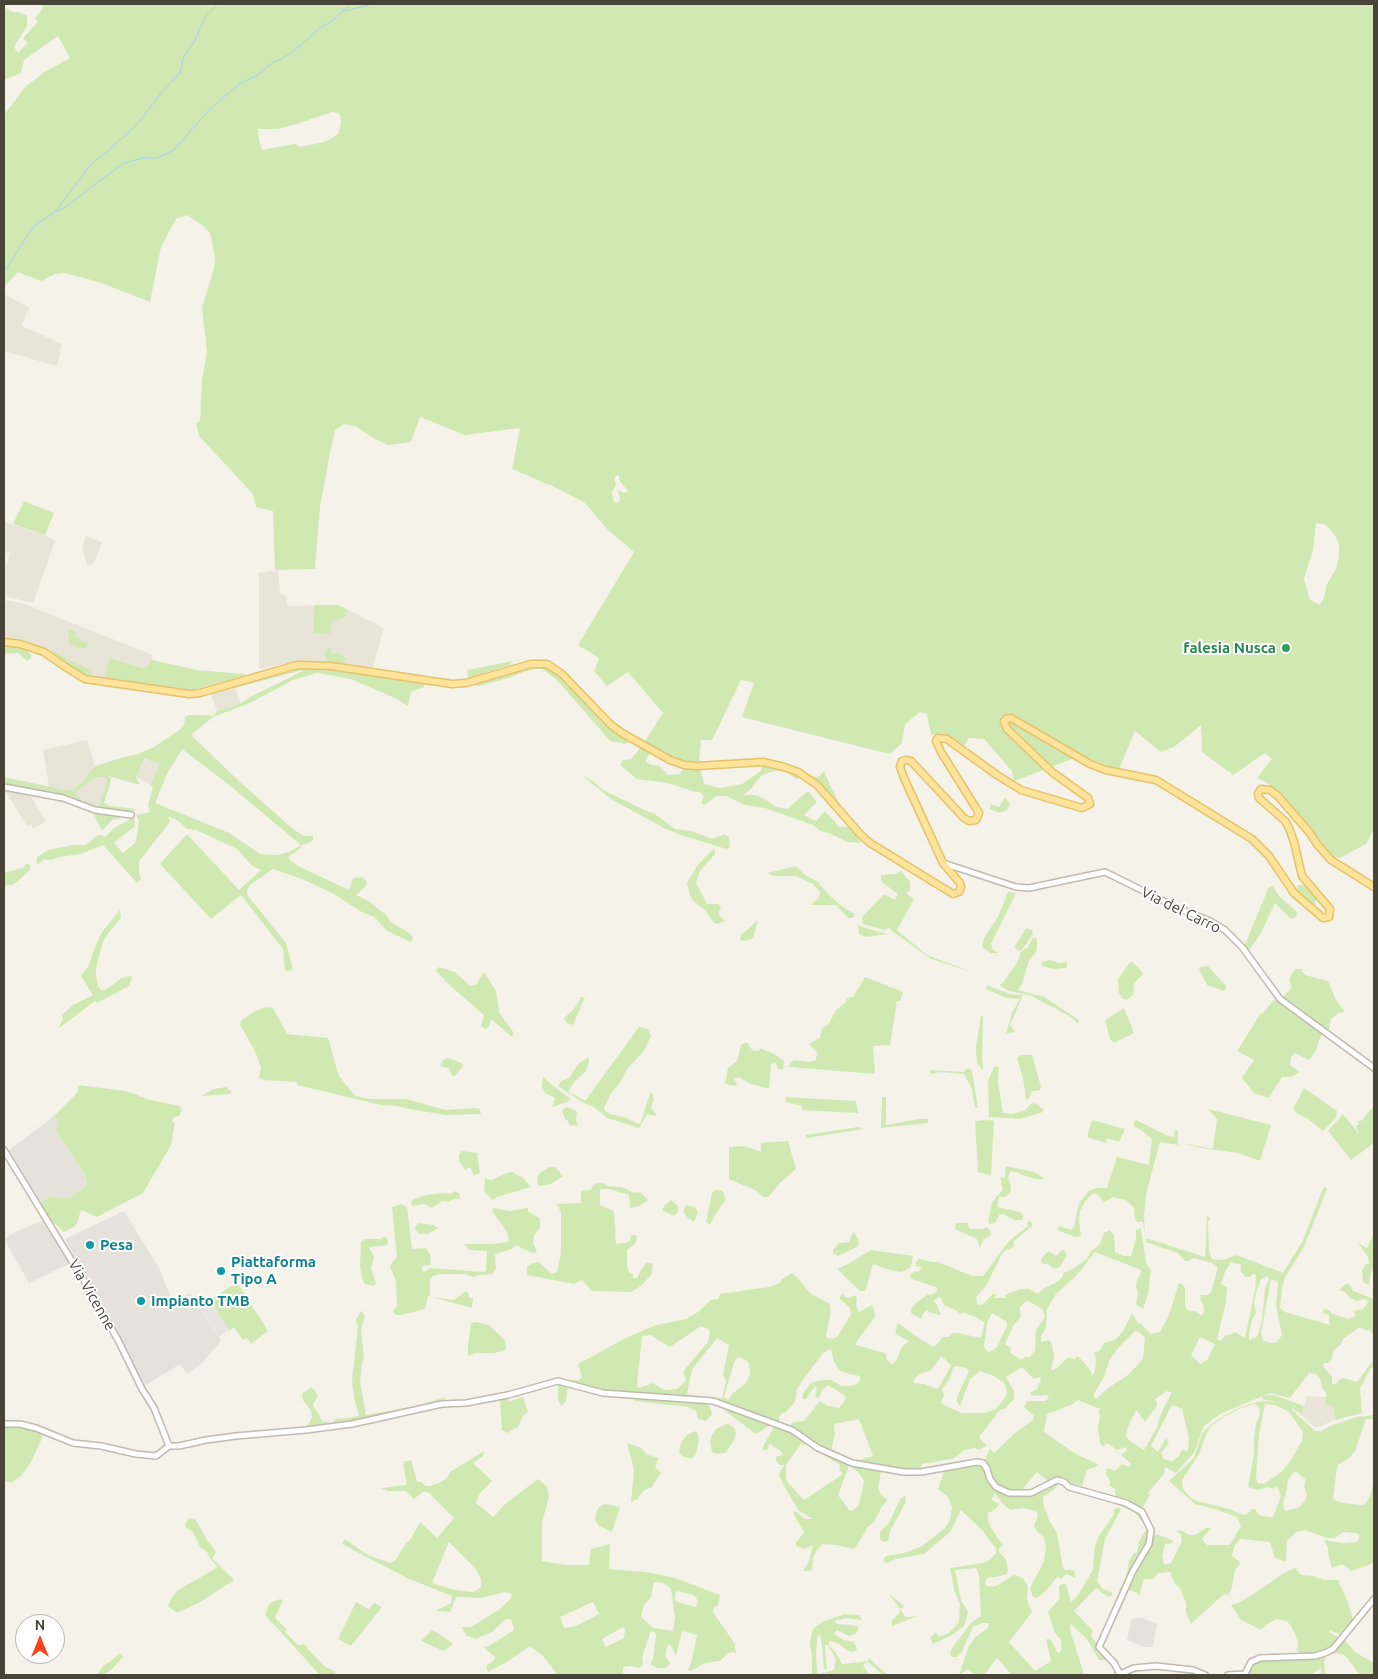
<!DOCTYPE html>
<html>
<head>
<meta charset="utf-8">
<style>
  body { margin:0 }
  #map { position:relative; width:1378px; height:1679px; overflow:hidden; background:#f5f2ea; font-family:Ubuntu,sans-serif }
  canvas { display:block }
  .frame { position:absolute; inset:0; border:5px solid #494338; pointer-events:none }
  .north { position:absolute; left:15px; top:1614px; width:50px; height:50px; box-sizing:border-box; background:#fff; border:1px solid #b6b4af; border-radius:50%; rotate:0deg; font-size:14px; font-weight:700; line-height:20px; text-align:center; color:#494338 }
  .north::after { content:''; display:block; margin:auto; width:18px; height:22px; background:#f9431d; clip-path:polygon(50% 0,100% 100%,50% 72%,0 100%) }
</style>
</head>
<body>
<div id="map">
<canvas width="1378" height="1679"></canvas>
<div class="frame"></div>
<div class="north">N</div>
</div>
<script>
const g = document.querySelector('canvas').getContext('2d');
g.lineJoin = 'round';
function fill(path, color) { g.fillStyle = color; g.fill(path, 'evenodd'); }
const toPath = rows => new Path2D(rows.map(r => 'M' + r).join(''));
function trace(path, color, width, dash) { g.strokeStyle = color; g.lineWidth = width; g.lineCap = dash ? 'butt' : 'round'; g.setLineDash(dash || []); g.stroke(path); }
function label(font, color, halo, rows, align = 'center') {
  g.font = font + ' Ubuntu,sans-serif'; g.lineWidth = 4; g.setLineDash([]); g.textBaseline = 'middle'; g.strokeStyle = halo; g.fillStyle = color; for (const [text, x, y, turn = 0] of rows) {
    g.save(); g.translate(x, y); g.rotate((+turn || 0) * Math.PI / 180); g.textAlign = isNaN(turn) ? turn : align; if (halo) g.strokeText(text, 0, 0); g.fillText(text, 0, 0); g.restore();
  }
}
fill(toPath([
  [4,294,30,308,26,314,22,326,62,344,57,366,4,351],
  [4,522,45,535,55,541,33,603,4,596,4,571,11,552,7,553,4,552],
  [86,536,102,542,94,563,88,566,82,549],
  [278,570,280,593,286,596,287,606,338,605,384,628,372,669,311,661,293,662,259,669,259,573],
  [4,600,22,603,153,655,151,662,142,668,104,679,81,674,48,652,28,642,4,639],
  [236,688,241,704,217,711,211,694],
  [87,740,95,766,84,780,73,790,65,790,49,787,43,750],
  [146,758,161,764,150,785,136,777],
  [102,777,107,779,107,782,98,809,84,804,76,795,76,792,94,778],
  [4,789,28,792,46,821,33,829,31,824,27,826],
  [1307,1396,1326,1397,1326,1405,1334,1406,1335,1420,1316,1428,1314,1427,1302,1415]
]), '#e9e4d8');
fill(toPath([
  [54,1116,60,1123,58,1127,87,1181,86,1186,70,1197,64,1198,50,1196,39,1204,8,1151],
  [124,1211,160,1270,173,1303,190,1293,221,1341,202,1363,187,1374,180,1364,145,1386,65,1239],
  [44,1220,71,1263,29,1283,4,1239,11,1234],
  [1142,1618,1157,1624,1153,1647,1145,1647,1127,1640,1132,1619]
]), '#e5e1db');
fill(toPath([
  [43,4,80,4,83,5,85,4,1374,4,1374,829,1366,844,1340,858,1333,857,1302,817,1282,795,1266,782,1257,778,1272,759,1265,753,1233,775,1202,752,1201,725,1174,747,1161,752,1135,731,1119,769,1080,756,1014,781,1012,771,984,739,969,738,964,745,939,734,931,735,927,714,920,712,905,724,902,743,890,754,742,717,754,683,741,680,712,740,701,740,699,761,687,762,670,758,643,744,663,713,628,672,607,686,594,671,599,658,578,645,634,552,608,530,585,503,559,489,512,469,520,428,465,435,420,417,411,442,388,445,373,438,357,427,344,424,335,430,328,463,320,507,315,569,275,570,273,511,256,507,253,494,199,436,196,423,200,421,202,380,207,352,202,308,214,268,215,257,210,233,203,226,187,215,176,219,161,247,150,302,99,282,64,273,55,274,41,281,18,272,4,287,4,115,25,87,46,71,70,58,58,36,24,60,21,73,4,80,4,7,15,13,17,11,27,16,27,26,14,47,18,53,24,46,28,44,23,38,38,22,35,18,42,10],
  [332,112,338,113,341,118,341,123,338,134,332,138,324,142,300,147,295,144,262,150,259,140,258,129,277,129,297,124],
  [617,475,619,476,619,480,628,491,624,493,619,490,618,491,620,498,619,501,617,503,614,502,612,492,616,485,614,478],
  [1316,523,1326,525,1335,535,1339,544,1339,556,1336,569,1327,584,1324,598,1320,605,1310,600,1304,579,1313,550],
  [24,501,54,513,45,535,13,524],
  [315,605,338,605,348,610,344,617,339,620,333,621,330,634,313,633],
  [72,629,76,633,75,637,87,643,87,648,79,648,69,643,68,630],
  [4,644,21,647,31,654,31,658,27,661,18,653,4,654],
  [330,647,332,649,331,654,338,653,344,656,345,659,344,664,328,662,324,653],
  [54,651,70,661,91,670,93,677,81,674,50,654],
  [110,658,142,668,147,666,152,660,197,670,246,674,242,677,195,689,180,691,104,679],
  [512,661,510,665,468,678,467,670],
  [539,664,554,669,630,741,625,744,610,741,557,680,542,669,535,669,523,672,511,677,480,686,463,685],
  [316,666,424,683,424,687,411,692,408,706,397,699,351,679,317,673,293,680,250,703,213,717,191,735,241,783,293,829,304,836,313,836,313,840,308,843,301,845,301,848,288,857,290,860,298,866,349,890,353,878,363,877,367,882,365,887,356,895,370,902,386,915,391,922,409,933,413,937,411,942,387,931,374,917,360,911,334,894,302,879,273,869,250,885,247,890,248,896,286,943,293,970,285,971,283,949,241,895,211,919,160,864,187,834,239,890,261,870,252,866,237,849,196,830,187,829,181,823,173,818,168,817,170,821,167,826,139,861,139,872,141,879,137,883,103,845,81,854,59,857,51,860,45,859,37,865,37,857,48,850,73,845,85,845,90,842,96,836,100,835,105,837,114,828,134,817,135,826,114,843,123,853,135,843,137,837,139,821,136,815,150,812,148,805,153,787,150,785,160,764,145,758,136,777,140,785,108,776,111,779,110,784,104,803,110,806,129,808,136,810,130,813,98,809,107,782,107,779,102,777,94,778,76,792,76,795,82,800,84,804,58,794,4,785,4,777,65,790,73,790,84,780,95,766,118,759,138,754,154,747,178,731,184,725,185,718,188,715,206,715,213,716,217,711,240,704,252,696,307,669,211,694,208,692,291,668],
  [182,749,228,784,301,845,289,852,278,855,260,854,229,833,155,803,167,774],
  [640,748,651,752,646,759,646,762,652,765,659,766,668,775,680,774,682,770,687,767,700,768,704,784,720,788,742,784,761,771,763,764,793,772,801,777,796,779,787,772,778,770,764,774,759,778,751,789,743,795,755,795,767,800,774,806,787,809,808,791,817,802,804,815,816,821,825,811,839,827,850,827,858,837,861,843,847,842,829,833,820,831,813,825,765,808,745,805,726,796,717,796,704,805,701,803,704,797,700,792,695,792,668,783,637,779,620,765,623,760,631,759],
  [824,771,830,785,846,816,808,776,819,777],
  [580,774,594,782,603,790,640,808,655,814,675,829,692,831,712,839,725,834,729,837,730,847,726,849,681,835,664,828,611,799],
  [1005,797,1010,804,1007,810,999,813,990,809,990,804,999,807],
  [91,809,121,815,120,818,112,820,102,831],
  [713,849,715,851,715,854,700,871,696,883,707,904,719,904,721,907,718,914,725,921,717,924,714,923,705,910,693,901,690,895,687,883,697,866],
  [27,863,30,865,30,870,17,882,12,885,4,886,4,873,22,868],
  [796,866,805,875,818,882,828,894,844,908,855,914,853,918,848,918,836,905,810,905,818,899,820,892,813,884,796,876,772,876,768,873],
  [901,871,910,882,910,890,907,894,914,899,897,930,927,955,972,972,931,959,892,931,890,928,884,930,863,924,862,917,884,894,895,900,898,894,883,883,881,880,881,875,896,874],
  [1298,885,1305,885,1317,898,1314,906,1313,906,1296,891],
  [1273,886,1279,896,1296,911,1297,915,1295,918,1290,918,1275,903,1261,933,1248,952,1244,947,1266,894,1268,888],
  [1008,892,1016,893,991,944,993,950,999,953,991,953,983,948,982,945,984,938,998,917],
  [120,910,121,918,109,932,103,942,96,968,96,975,98,986,101,990,105,990,122,978,129,976,132,977,129,986,97,1003,95,1001,58,1029,63,1019,62,1015,73,1005,93,995,81,976,89,965,95,947,102,932],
  [758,920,753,938,745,941,740,940,741,935],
  [858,925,868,929,888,934,866,937,859,934],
  [1026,928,1032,930,1033,934,1022,950,1018,951,1015,948,1015,946],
  [1033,938,1036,938,1037,940,1037,950,1028,963,1022,984,1018,990,1044,997,1079,1020,1078,1024,1071,1017,1032,996,1010,991,1001,987,1000,985,1004,981,1017,963,1021,952,1028,947],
  [1049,960,1060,963,1067,962,1067,965,1066,968,1054,969,1042,966,1042,962],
  [1131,961,1139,968,1143,974,1134,983,1133,995,1127,1000,1123,999,1119,993,1118,979],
  [1208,966,1226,986,1226,989,1224,991,1207,985,1199,969,1200,967],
  [439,967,455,972,470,986,476,985,484,972,496,991,499,1012,514,1033,512,1037,491,1019,489,1026,486,1029,483,1028,481,1026,484,1015,446,982,436,970],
  [1295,969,1301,969,1305,975,1328,981,1336,1000,1345,1012,1339,1013,1331,1019,1328,1033,1280,999,1292,988,1289,980],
  [865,977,903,992,900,1001,897,1001,890,1045,873,1046,875,1074,789,1067,791,1062,794,1060,809,1062,816,1060,817,1052,809,1044,820,1038,822,1028,828,1025,836,1010,846,1002,847,998,853,997],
  [987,985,1010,994,1023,995,1010,1025,1015,1032,1006,1033,1012,1013,1020,999,1006,998,986,989],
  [581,997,585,997,573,1025,567,1023,564,1018,574,1009],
  [1276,999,1278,999,1322,1034,1315,1052,1309,1060,1295,1053,1291,1057,1290,1065,1300,1072,1291,1077,1282,1077,1269,1098,1254,1093,1242,1078,1254,1060,1237,1051,1261,1013,1262,1014,1273,1001],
  [266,1007,273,1008,287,1034,328,1038,339,1076,355,1096,370,1099,406,1099,445,1110,476,1108,480,1109,481,1114,446,1115,409,1109,397,1106,381,1105,297,1085,297,1082,264,1080,259,1078,261,1067,254,1049,240,1025,241,1021,253,1012],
  [1124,1008,1134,1033,1114,1043,1110,1039,1105,1020],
  [981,1016,983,1016,982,1056,983,1069,982,1070,977,1062,976,1047],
  [639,1027,648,1029,651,1036,644,1051,627,1069,620,1083,611,1093,604,1108,605,1111,610,1114,627,1118,629,1120,640,1124,649,1097,651,1093,653,1094,654,1099,651,1107,657,1116,647,1114,639,1128,607,1118,594,1107,584,1103,567,1092,558,1086,561,1081,569,1078,578,1064,589,1057,589,1062,586,1071,574,1082,568,1092,575,1095,585,1101],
  [744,1043,748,1043,752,1050,759,1051,760,1048,774,1054,784,1061,783,1070,778,1069,776,1063,771,1064,769,1089,751,1084,740,1078,735,1078,734,1080,737,1083,736,1086,725,1084,728,1068,737,1061,741,1045],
  [1021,1055,1032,1055,1041,1087,1040,1090,1032,1091,1029,1099,1026,1100,1023,1078,1017,1058],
  [448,1058,462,1063,463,1066,455,1076,452,1076,449,1068,440,1066,443,1060],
  [997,1066,999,1068,998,1082,1003,1113,1012,1114,1024,1111,1031,1104,1035,1103,1043,1109,1043,1112,1020,1119,989,1117,988,1081,994,1067],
  [968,1068,972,1070,978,1108,975,1107,971,1087,964,1074,939,1072,930,1074,930,1070,963,1072],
  [543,1077,557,1089,571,1099,567,1102,552,1107,555,1098,545,1093,542,1087],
  [78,1085,126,1091,150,1100,180,1106,182,1110,179,1116,174,1117,172,1121,175,1123,171,1145,143,1193,97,1217,81,1210,77,1223,74,1227,64,1232,49,1219,39,1204,50,1196,64,1198,70,1197,86,1186,87,1181,82,1170,56,1130,60,1123,54,1116,74,1096,78,1091],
  [226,1087,232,1092,230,1094,202,1096,213,1089],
  [1304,1088,1337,1111,1336,1118,1323,1131,1308,1119,1298,1114,1293,1109],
  [786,1097,856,1101,858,1113,802,1110,802,1106,785,1102],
  [882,1097,886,1097,886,1125,920,1119,928,1119,928,1123,881,1128],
  [1374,1106,1374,1143,1351,1160,1328,1131,1343,1114,1359,1134,1356,1126,1359,1124,1358,1121,1363,1120,1365,1116],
  [567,1107,577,1111,576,1120,578,1125,570,1126,568,1121,565,1119,562,1111,564,1108],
  [1208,1109,1271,1125,1260,1161,1238,1153,1201,1148,1182,1143,1213,1149,1217,1119],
  [987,1120,994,1121,991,1175,978,1172,975,1121],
  [1092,1120,1125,1129,1119,1142,1107,1138,1106,1143,1087,1137],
  [1136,1120,1168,1136,1174,1137,1175,1130,1178,1131,1178,1145,1160,1142,1146,1194,1144,1215,1145,1236,1143,1222,1137,1222,1135,1219,1134,1208,1126,1200,1113,1197,1104,1202,1098,1195,1094,1193,1086,1200,1080,1211,1079,1221,1081,1236,1075,1237,1057,1230,1059,1226,1071,1230,1074,1227,1079,1203,1089,1191,1096,1188,1107,1188,1117,1157,1149,1165,1152,1139,1141,1130,1135,1127,1133,1123],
  [858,1127,864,1129,806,1138,806,1135],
  [788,1141,796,1169,781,1182,768,1197,764,1197,755,1190,729,1179,729,1147,745,1146,761,1152,761,1143],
  [462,1151,477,1153,480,1173,474,1175,470,1167,465,1170,459,1160,459,1154],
  [1006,1166,1034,1172,1045,1179,1035,1179,1011,1171,1008,1177,1011,1187,1010,1193,1005,1197,999,1197,997,1207,1021,1212,1023,1216,1022,1220,1015,1220,1003,1214,999,1215,995,1223,990,1224,988,1222,992,1203,996,1197,1003,1190,1000,1177,1005,1178],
  [550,1167,555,1167,563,1176,551,1184,538,1186,537,1177,540,1173],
  [512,1172,523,1178,531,1187,500,1196,492,1200,484,1191,485,1178,491,1180,507,1173],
  [598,1183,603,1183,608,1186,622,1187,634,1193,640,1192,648,1200,640,1206,630,1208,629,1195,609,1189,600,1189,600,1205,614,1211,616,1244,626,1243,630,1240,631,1235,637,1235,636,1243,627,1250,627,1267,629,1272,633,1274,633,1278,637,1278,642,1268,646,1263,651,1263,653,1266,651,1275,641,1286,631,1292,595,1291,592,1291,582,1280,574,1284,527,1275,527,1266,533,1263,539,1262,552,1274,557,1272,561,1253,561,1213,557,1204,581,1203,581,1191,591,1190,593,1185],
  [1324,1186,1327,1189,1304,1247,1285,1277,1282,1288,1280,1308,1285,1312,1330,1325,1329,1315,1323,1313,1323,1310,1327,1309,1333,1314,1348,1319,1355,1316,1354,1311,1363,1309,1367,1304,1368,1301,1365,1299,1357,1301,1350,1298,1345,1292,1339,1290,1346,1284,1349,1283,1353,1291,1374,1299,1374,1335,1369,1330,1365,1330,1360,1327,1344,1338,1340,1345,1334,1350,1332,1359,1328,1363,1324,1363,1323,1366,1332,1377,1332,1384,1336,1384,1340,1379,1343,1378,1357,1382,1374,1359,1374,1369,1371,1367,1360,1389,1362,1413,1335,1420,1334,1406,1326,1405,1326,1392,1322,1388,1321,1380,1316,1374,1309,1373,1290,1398,1270,1393,1220,1414,1204,1426,1194,1453,1176,1473,1165,1467,1164,1474,1148,1493,1150,1495,1142,1509,1116,1497,1115,1489,1110,1486,1109,1478,1106,1475,1106,1470,1108,1468,1115,1471,1122,1464,1129,1467,1131,1464,1121,1455,1127,1450,1126,1447,1117,1450,1107,1443,1103,1447,1100,1443,1098,1429,1100,1415,1098,1412,1100,1409,1078,1400,1071,1405,1047,1414,1044,1432,1074,1453,1099,1465,1087,1470,1082,1486,1069,1483,1062,1478,1057,1478,1049,1482,1037,1472,1020,1492,1031,1495,1044,1490,1055,1482,1059,1482,1055,1489,1043,1497,1043,1503,1049,1520,1057,1533,1063,1567,1065,1570,1074,1570,1076,1578,1066,1574,1061,1579,1057,1577,1047,1590,1037,1598,1033,1597,1030,1588,1044,1561,1046,1545,1044,1538,1036,1530,1034,1525,1038,1516,1037,1511,1022,1508,1011,1510,1006,1507,995,1494,992,1498,992,1500,999,1504,999,1505,994,1510,988,1513,988,1520,990,1526,1003,1546,999,1548,999,1552,1006,1559,1008,1570,1007,1574,1001,1576,987,1578,985,1584,987,1586,992,1587,998,1585,1014,1575,1023,1578,1028,1586,1027,1600,1032,1612,1009,1642,1035,1671,1051,1661,1046,1639,1051,1640,1057,1652,1059,1653,1062,1649,1061,1640,1055,1633,1048,1612,1060,1598,1059,1586,1062,1584,1066,1584,1071,1602,1078,1595,1093,1570,1095,1546,1099,1536,1114,1514,1113,1510,1117,1508,1121,1509,1105,1539,1097,1581,1103,1589,1113,1593,1111,1596,1108,1597,1096,1588,1074,1611,1093,1631,1091,1636,1110,1661,1099,1660,1087,1639,1073,1626,1070,1624,1071,1633,1084,1675,1012,1675,997,1658,984,1675,975,1675,968,1669,959,1675,969,1646,975,1637,988,1628,989,1623,982,1623,973,1627,961,1653,957,1657,952,1657,950,1654,952,1648,971,1623,981,1616,979,1575,976,1568,955,1570,961,1600,968,1612,964,1626,952,1635,933,1644,930,1638,936,1632,939,1637,949,1633,959,1622,960,1604,954,1590,950,1568,983,1563,990,1560,996,1553,996,1549,982,1530,961,1510,950,1532,924,1554,895,1559,888,1563,884,1562,884,1558,887,1556,904,1553,922,1546,945,1528,950,1520,952,1507,948,1497,938,1489,945,1468,977,1463,985,1460,990,1448,994,1453,1015,1433,1033,1420,1034,1416,1024,1407,1026,1403,1028,1401,1045,1401,1049,1398,1047,1395,1037,1396,1031,1395,1030,1393,1037,1389,1039,1383,1041,1383,1040,1377,1034,1379,1022,1367,1006,1377,1014,1391,1014,1399,1004,1409,1000,1410,979,1437,987,1446,978,1450,975,1448,964,1450,957,1456,952,1459,922,1464,920,1470,913,1470,866,1463,860,1460,873,1456,859,1419,834,1424,835,1434,831,1451,791,1427,791,1424,794,1422,804,1421,820,1401,828,1406,839,1408,845,1400,846,1397,843,1394,828,1385,822,1390,819,1398,815,1397,817,1388,815,1386,806,1399,803,1399,802,1395,810,1384,816,1381,823,1380,831,1380,842,1386,851,1386,857,1384,860,1379,860,1376,849,1374,839,1370,834,1362,831,1349,823,1353,803,1380,797,1389,795,1402,786,1412,781,1414,779,1417,779,1424,775,1422,756,1434,725,1411,714,1399,714,1397,722,1398,726,1381,723,1374,729,1345,717,1338,693,1368,690,1378,687,1394,698,1396,683,1396,607,1392,567,1380,579,1380,582,1377,578,1364,626,1338,656,1325,686,1319,698,1312,711,1300,718,1299,720,1294,769,1287,780,1283,782,1279,792,1273,798,1278,810,1293,830,1304,831,1313,826,1335,827,1338,833,1339,838,1336,851,1314,850,1308,839,1298,843,1293,845,1297,849,1298,855,1295,857,1298,856,1306,859,1312,872,1305,874,1309,875,1317,857,1341,856,1345,885,1353,887,1360,892,1364,896,1361,902,1347,909,1341,895,1334,898,1323,923,1341,934,1347,943,1337,949,1337,952,1333,958,1333,981,1338,983,1330,984,1322,976,1317,964,1313,960,1314,956,1310,944,1305,940,1297,933,1300,937,1305,941,1315,931,1313,927,1310,923,1313,921,1319,911,1313,911,1309,917,1302,927,1295,934,1294,938,1290,936,1287,912,1279,910,1277,911,1274,913,1272,920,1271,921,1267,916,1266,916,1262,919,1259,932,1262,938,1262,972,1276,983,1276,1009,1241,1027,1227,1028,1221,1033,1223,1032,1226,1014,1241,1013,1247,1003,1252,986,1286,976,1297,977,1304,982,1305,993,1294,997,1294,994,1298,1006,1298,1005,1295,1020,1289,1029,1289,1038,1294,1043,1289,1059,1281,1063,1276,1063,1273,1071,1270,1087,1259,1090,1252,1100,1244,1104,1233,1110,1230,1114,1235,1115,1252,1123,1256,1131,1256,1136,1239,1136,1230,1141,1228,1146,1263,1151,1270,1148,1294,1143,1309,1136,1304,1138,1293,1136,1286,1137,1280,1141,1273,1141,1270,1095,1252,1076,1276,1056,1294,1047,1309,1046,1327,1041,1337,1041,1342,1049,1340,1052,1344,1054,1358,1051,1369,1053,1370,1058,1367,1067,1358,1072,1358,1074,1360,1076,1357,1079,1357,1091,1371,1092,1377,1095,1371,1096,1359,1094,1353,1100,1350,1104,1343,1115,1340,1123,1331,1132,1313,1138,1323,1140,1323,1151,1334,1160,1332,1169,1315,1179,1283,1182,1284,1185,1288,1185,1304,1187,1310,1195,1311,1202,1316,1204,1311,1203,1303,1200,1300,1201,1295,1208,1295,1211,1292,1218,1267,1212,1263,1194,1258,1188,1261,1185,1261,1178,1253,1146,1242,1146,1238,1205,1257,1207,1216,1210,1218,1208,1223,1209,1251,1212,1259,1223,1260,1237,1255,1283,1273,1303,1240],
  [1231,1262,1241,1265,1241,1272,1245,1277,1250,1277,1253,1274,1256,1275,1255,1290,1245,1338,1235,1332,1230,1335,1226,1335,1220,1341,1217,1339,1226,1302,1227,1287,1221,1284,1225,1272],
  [1268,1276,1269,1280,1265,1288,1262,1320,1258,1335,1255,1338,1249,1340,1249,1333,1252,1320,1256,1313,1254,1303,1256,1293,1261,1279],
  [1271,1279,1277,1281,1278,1284,1276,1305,1282,1335,1277,1342,1273,1343,1263,1341,1261,1333],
  [1028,1301,1042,1309,1045,1317,1036,1330,1035,1350,1030,1357,1025,1357,1022,1360,1010,1353,1011,1348,1005,1344,1013,1326,1021,1316,1020,1307,1025,1302],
  [992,1313,1007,1322,1007,1326,997,1347,990,1352,987,1351,984,1347,987,1323],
  [701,1326,709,1329,710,1332,708,1342,686,1368,683,1373,686,1378,685,1382,677,1389,664,1390,653,1383,639,1388,637,1385,642,1336,650,1335,670,1347],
  [1135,1331,1139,1332,1145,1338,1143,1359,1128,1375,1108,1388,1096,1399,1094,1397,1094,1394,1103,1379,1110,1359,1120,1346],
  [1200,1337,1215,1344,1207,1360,1200,1364,1191,1355],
  [738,1357,746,1360,749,1364,750,1374,746,1383,733,1393,728,1400,724,1397,734,1363],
  [941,1357,944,1358,951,1366,939,1387,937,1389,925,1384,914,1383,914,1379,920,1374,931,1370],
  [954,1366,967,1368,969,1371,957,1397,957,1402,960,1406,970,1379,980,1371,992,1375,1003,1382,1006,1387,1007,1393,1005,1398,996,1409,985,1413,962,1413,944,1405,941,1402,944,1395,942,1389,949,1380],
  [1167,1391,1171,1392,1171,1394,1160,1416,1157,1427,1144,1450,1130,1441,1126,1436,1127,1429,1136,1410,1145,1422,1157,1406,1157,1402,1155,1399],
  [1172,1405,1182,1409,1189,1438,1188,1451,1182,1450,1179,1456,1173,1461,1164,1459,1161,1453,1169,1443,1166,1438,1158,1452,1151,1446],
  [716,1190,722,1190,726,1199,715,1215,710,1225,706,1222,712,1193],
  [455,1191,460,1194,460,1199,454,1199,447,1202,442,1201,432,1208,424,1204,412,1206,411,1203,412,1200,426,1195,444,1193,451,1194],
  [671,1200,678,1206,678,1212,674,1216,662,1210,664,1206],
  [401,1204,407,1207,412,1249,426,1248,430,1254,431,1265,422,1266,423,1272,431,1268,483,1272,486,1271,487,1251,469,1250,464,1244,491,1244,507,1242,509,1241,507,1232,492,1211,494,1208,510,1211,528,1208,528,1211,530,1213,540,1218,540,1227,534,1236,533,1243,537,1251,535,1253,530,1252,516,1245,512,1249,495,1254,496,1269,492,1274,479,1275,473,1277,465,1274,440,1274,433,1276,430,1280,430,1297,454,1300,466,1291,469,1294,469,1298,473,1298,472,1308,428,1296,425,1309,401,1315,396,1315,393,1312,395,1308,397,1307,396,1281,390,1267,392,1262,397,1257,392,1207],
  [686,1205,694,1207,697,1210,698,1212,694,1222,688,1218,683,1212],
  [418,1223,434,1225,438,1228,428,1234,420,1234,416,1231,415,1228],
  [956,1223,968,1223,969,1228,971,1229,983,1229,986,1227,990,1230,991,1235,983,1240,980,1248,977,1239,955,1229],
  [853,1232,858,1238,859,1244,857,1247,838,1256,833,1253,833,1250,839,1243,849,1242],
  [1374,1233,1374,1267,1371,1273,1369,1284,1367,1284,1363,1282,1362,1270,1366,1264,1369,1264,1368,1257,1358,1243,1367,1248],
  [386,1236,388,1244,384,1246,369,1247,374,1257,371,1269,376,1283,374,1286,365,1284,362,1279,360,1265,361,1242,366,1239,380,1239],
  [871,1250,913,1256,911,1266,905,1271,900,1272,890,1270,873,1264,866,1289,865,1291,860,1291,837,1269,850,1263],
  [1062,1250,1064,1250,1067,1255,1060,1267,1054,1269,1049,1265,1041,1263,1041,1259,1047,1252,1050,1252,1056,1256],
  [237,1282,268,1331,251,1344,247,1338,243,1340,234,1327,229,1331,210,1300],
  [361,1311,365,1316,361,1329,364,1358,362,1364,360,1382,366,1415,415,1406,446,1397,442,1402,367,1419,329,1425,336,1419,349,1418,358,1416,359,1414,354,1399,352,1380,358,1327,357,1323,355,1322],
  [476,1322,489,1325,505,1340,506,1348,504,1351,494,1353,476,1353,468,1356,468,1346,471,1323],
  [558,1383,568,1384,566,1402,561,1406,558,1400],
  [312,1387,318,1395,313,1405,323,1422,329,1421,322,1426,302,1428,308,1425,312,1417,311,1411,303,1400,302,1395,303,1393],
  [1268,1395,1274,1395,1304,1406,1302,1415,1292,1408,1291,1409,1315,1431,1321,1431,1330,1426,1357,1417,1374,1415,1374,1419,1366,1419,1355,1451,1348,1459,1339,1464,1337,1468,1333,1498,1336,1501,1344,1503,1361,1505,1365,1504,1370,1496,1374,1482,1374,1563,1351,1571,1344,1565,1340,1565,1332,1568,1328,1553,1328,1548,1324,1540,1344,1543,1356,1542,1359,1539,1359,1535,1356,1533,1344,1532,1334,1538,1327,1538,1305,1530,1296,1532,1287,1541,1286,1562,1275,1558,1270,1542,1240,1539,1234,1547,1232,1556,1241,1563,1235,1570,1232,1587,1228,1596,1226,1594,1223,1595,1191,1624,1186,1612,1186,1603,1180,1588,1175,1584,1170,1572,1158,1573,1153,1579,1144,1579,1139,1596,1137,1593,1126,1589,1122,1591,1119,1590,1126,1578,1129,1561,1134,1553,1137,1553,1139,1541,1146,1530,1145,1525,1136,1514,1130,1510,1115,1504,1113,1500,1123,1503,1143,1516,1153,1533,1172,1540,1173,1542,1172,1543,1165,1544,1162,1556,1164,1565,1171,1563,1182,1541,1181,1535,1176,1530,1183,1531,1189,1535,1195,1535,1206,1528,1211,1528,1202,1539,1207,1545,1230,1545,1241,1526,1237,1517,1218,1510,1195,1504,1169,1481,1194,1458,1202,1434,1207,1428,1218,1419,1241,1407,1257,1402,1267,1401,1282,1403,1262,1399,1263,1396],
  [1255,1404,1259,1407,1260,1414,1256,1423,1254,1438,1254,1454,1248,1487,1258,1490,1268,1487,1272,1489,1277,1486,1281,1496,1273,1517,1262,1516,1258,1514,1255,1509,1252,1509,1246,1515,1240,1514,1230,1509,1200,1502,1191,1498,1183,1489,1182,1480,1199,1454,1204,1440,1210,1427,1222,1418,1241,1408],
  [1265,1404,1275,1405,1289,1412,1303,1432,1302,1441,1289,1463,1281,1472,1264,1484,1258,1483,1256,1478,1259,1435],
  [1295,1471,1306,1480,1304,1486,1307,1495,1305,1501,1298,1508,1286,1511,1284,1509,1283,1503,1287,1489,1288,1480],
  [505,1397,510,1401,523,1397,528,1412,523,1416,518,1427,507,1433,502,1430,500,1398],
  [635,1398,694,1400,707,1404,710,1407,712,1414,706,1421,698,1419,696,1411,688,1407,634,1401],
  [728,1423,735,1429,736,1433,733,1442,725,1453,715,1454,712,1452,710,1442,712,1435,716,1429],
  [4,1425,22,1426,44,1434,30,1464,21,1476,11,1483,4,1481],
  [775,1426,791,1431,806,1441,805,1445,801,1444,786,1465,786,1478,788,1483,804,1500,843,1474,839,1469,840,1465,817,1450,818,1448,881,1471,878,1488,881,1495,888,1500,882,1506,874,1522,868,1527,855,1548,854,1549,837,1545,823,1544,817,1550,813,1557,812,1570,807,1571,803,1571,809,1561,813,1545,804,1549,796,1546,796,1543,804,1532,794,1515,793,1511,797,1512,805,1519,813,1519,798,1510,782,1482,779,1474,784,1465,779,1465,776,1460,776,1457,782,1455,782,1452,770,1444,767,1450,763,1450,763,1446],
  [849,1466,858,1472,864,1481,859,1505,852,1511,849,1510,838,1495],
  [695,1431,698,1434,699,1440,697,1451,694,1457,691,1459,682,1456,679,1452,681,1443,687,1435],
  [627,1443,641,1448,648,1455,659,1458,655,1467,661,1473,652,1487,645,1490,639,1496,638,1499,631,1502,634,1470],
  [484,1451,483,1456,473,1463,492,1481,480,1493,476,1503,493,1517,504,1505,538,1479,547,1487,549,1496,542,1523,542,1561,565,1565,589,1565,591,1549,610,1544,609,1569,646,1572,672,1577,720,1595,719,1602,718,1605,714,1607,713,1612,735,1644,736,1655,734,1652,728,1653,720,1661,705,1663,691,1671,688,1670,692,1660,697,1635,682,1631,676,1656,672,1647,668,1644,667,1647,665,1656,670,1663,669,1665,666,1668,657,1668,650,1664,653,1659,656,1636,656,1633,651,1631,642,1657,643,1664,640,1668,630,1666,623,1667,623,1675,558,1675,542,1655,530,1646,507,1662,488,1672,486,1666,494,1660,495,1657,483,1647,489,1646,514,1630,512,1621,510,1619,506,1619,492,1632,476,1639,467,1636,461,1627,471,1627,500,1609,511,1598,512,1595,510,1593,505,1592,482,1598,456,1597,450,1612,435,1611,451,1603,452,1596,407,1578,342,1544,344,1540,346,1540,368,1555,390,1563,396,1560,406,1543,410,1540,420,1522,437,1538,454,1518,429,1493,424,1491,414,1499,406,1491,388,1491,381,1488,407,1485,403,1462,411,1460,417,1482,421,1482,426,1486,431,1486,443,1481,447,1478,450,1472],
  [449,1542,476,1569,481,1579,481,1587,473,1592,455,1590,432,1583],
  [654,1582,664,1583,671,1589,675,1617,673,1631,653,1628,641,1617,644,1605,651,1597],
  [676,1591,694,1595,698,1601,696,1607,677,1602,675,1600],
  [593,1602,599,1614,576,1626,564,1628,560,1617],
  [623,1627,625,1629,624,1638,606,1647,602,1639],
  [906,1496,905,1504,890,1531,888,1541,884,1542,880,1540,880,1532,889,1523,900,1500,902,1497],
  [605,1504,620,1507,612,1532,599,1526,595,1520,596,1513,599,1507],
  [189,1518,196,1520,207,1540,213,1547,216,1553,212,1558,234,1580,200,1602,177,1613,168,1606,172,1597,178,1590,218,1567,209,1557,207,1552,200,1547,193,1532,185,1527,185,1524],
  [1295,1568,1301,1575,1313,1576,1324,1580,1338,1580,1349,1605,1353,1620,1369,1601,1350,1627,1343,1633,1339,1634,1329,1630,1329,1632,1339,1638,1329,1650,1307,1655,1301,1654,1295,1649,1298,1648,1298,1641,1291,1626,1287,1621,1277,1619,1267,1624,1261,1630,1241,1620,1231,1605,1238,1603,1252,1595,1284,1573],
  [889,1594,903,1605,904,1607,900,1609,906,1617,918,1616,892,1626,892,1620,899,1614,900,1609],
  [280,1599,283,1600,275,1618,287,1629,285,1632,298,1645,305,1644,307,1648,324,1666,336,1672,333,1675,320,1675,265,1615,270,1603],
  [356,1602,369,1609,374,1603,382,1607,351,1646,338,1639],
  [845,1614,859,1615,862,1620,845,1618,835,1621,837,1624,851,1625,858,1626,859,1628,855,1634,849,1636,837,1630,834,1634,844,1640,854,1642,857,1649,854,1652,848,1651,838,1643,829,1641,829,1645,836,1653,842,1664,863,1662,868,1661,869,1658,887,1675,883,1675,868,1662,863,1665,869,1675,812,1675,812,1659,810,1641,813,1629,822,1622],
  [818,1635,820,1635,822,1646,824,1669,826,1670,827,1668,825,1645,828,1645,836,1659,834,1670,820,1674,817,1673,817,1670,816,1651],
  [432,1630,438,1633,453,1644,444,1651,421,1641],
  [1343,1638,1355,1652,1374,1663,1374,1675,1360,1675,1347,1658,1342,1654,1336,1653,1326,1656,1324,1662,1325,1673,1328,1675,1322,1675,1321,1668,1310,1675,1240,1675,1252,1663,1261,1659,1325,1654],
  [120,1653,123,1657,113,1668,104,1675,97,1675,103,1666,111,1661]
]), '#d0e9b3');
fill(toPath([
  [193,1298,209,1299,229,1330,219,1337]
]), '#e7e5e2');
trace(toPath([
  [344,11,373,4],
  [56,211,91,164,105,153,136,126,161,93,180,73,184,56,193,44,205,17,218,4],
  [4,272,31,230,38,223,55,212,64,208,110,173,124,163,143,158,157,158,174,150,208,111,239,84,258,75,269,65,290,54,320,28,332,21,350,4]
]), '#a7d1f1', 1);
const minor = toPath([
  [4,787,63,798,95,810,131,815],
  [943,863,1016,887,1029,888,1105,872,1180,909,1210,921,1225,930,1242,947,1280,999,1374,1068],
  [4,1150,86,1284,118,1340,142,1389,154,1408,169,1446],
  [4,1424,20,1424,36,1428,73,1443,101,1446,136,1454,156,1456,169,1446],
  [169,1446,179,1446,206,1440,236,1436,306,1430,352,1424,442,1404,466,1403,508,1395,558,1381,603,1393,713,1401,792,1430,818,1448,852,1463,904,1472,921,1472,977,1462,983,1463,987,1469,990,1479,996,1487,1009,1493,1031,1493,1057,1480,1064,1482,1069,1487,1126,1503,1142,1512,1151,1530,1149,1544,1133,1571,1099,1647,1114,1663,1120,1674],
  [1118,1675,1134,1668,1156,1666,1193,1670,1205,1675],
  [1228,1675,1245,1674,1251,1662,1260,1658,1315,1656,1325,1653,1333,1649,1374,1599]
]);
const major = toPath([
  [4,642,20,644,44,652,64,666,85,679,189,694,200,693,297,665,331,666,452,684,466,683,531,664,547,664,562,674,611,725,622,733,670,760,684,765,697,766,763,762,784,767,798,772,817,785,861,835,870,843,953,894,959,892,961,887,960,883,943,863,904,778,900,767,902,761,906,760,911,761,964,818,969,821,976,820,979,813,941,752,936,741,938,738,947,739,997,775,1021,790,1082,808,1090,804,1088,798,1052,772,1007,729,1004,721,1006,719,1011,718,1090,764,1106,770,1156,780,1252,839,1269,856,1294,893,1323,918,1329,917,1330,909,1302,876,1294,842,1289,828,1285,821,1259,798,1258,794,1261,789,1270,790,1278,796,1309,832,1317,844,1331,860,1374,887]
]);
trace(minor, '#c1baad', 8);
trace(major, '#e4c269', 9);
trace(minor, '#fff', 5);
trace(major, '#fee49a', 6);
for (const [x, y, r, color] of [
  [1286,648,5,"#2e9e5b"],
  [90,1245,5,"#0f9aa8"],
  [221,1271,5,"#0f9aa8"],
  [141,1301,5,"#0f9aa8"]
]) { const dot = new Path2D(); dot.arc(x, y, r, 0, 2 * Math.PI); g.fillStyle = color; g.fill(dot); trace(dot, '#fff', 2); }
label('bold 15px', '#27864d', '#fff', [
  ["falesia Nusca",1276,648]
], 'right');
label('15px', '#494338', '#fff', [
  ["Via del Carro",1181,910,26],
  ["Via Vicenne",92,1295,60]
]);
label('bold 15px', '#0d838f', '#fff', [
  ["Pesa",100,1245],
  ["Piattaforma",231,1262],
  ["Tipo A",231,1279],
  ["Impianto TMB",151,1301]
], 'left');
</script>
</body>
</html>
